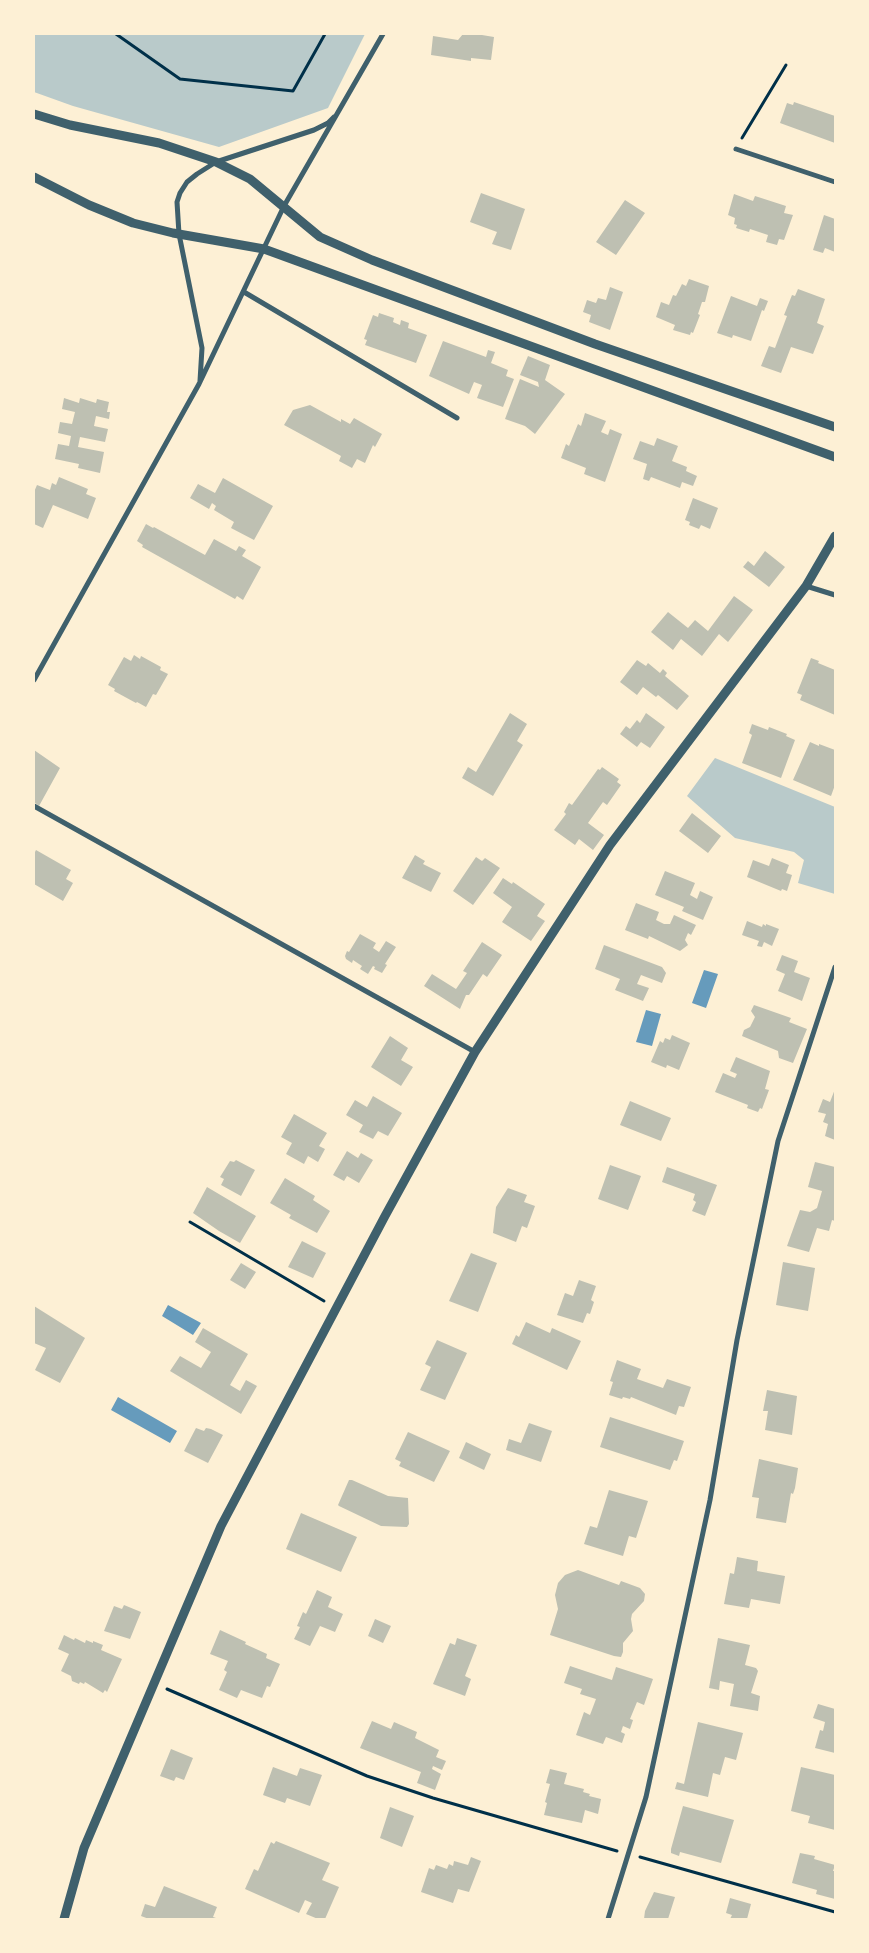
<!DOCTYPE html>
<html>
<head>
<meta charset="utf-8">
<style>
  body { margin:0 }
  #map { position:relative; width:869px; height:1953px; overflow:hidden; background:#fdf0d5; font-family:"PT Sans Narrow",sans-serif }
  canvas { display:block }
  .frame { position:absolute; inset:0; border:35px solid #fdf0d5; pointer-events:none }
</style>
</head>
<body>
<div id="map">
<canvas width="869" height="1953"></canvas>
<div class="frame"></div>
</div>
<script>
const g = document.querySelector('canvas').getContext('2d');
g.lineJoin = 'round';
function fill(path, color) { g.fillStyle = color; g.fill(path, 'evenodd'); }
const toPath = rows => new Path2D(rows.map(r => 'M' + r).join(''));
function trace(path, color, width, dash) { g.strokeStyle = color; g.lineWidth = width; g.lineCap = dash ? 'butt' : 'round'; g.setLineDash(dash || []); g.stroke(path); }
fill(toPath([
  [34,34,365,34,328,108,219,147,73,106,34,92],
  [715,758,835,807,835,894,798,883,804,860,794,852,735,838,687,796]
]), '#b9caca');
fill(toPath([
  [704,970,718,974,706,1008,692,1003],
  [646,1010,661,1014,652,1046,636,1042],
  [168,1305,201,1323,193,1335,162,1316],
  [118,1397,177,1431,170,1443,111,1410]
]), '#669bbc');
fill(toPath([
  [463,34,476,34,494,37,491,60,471,58,471,61,431,55,433,36,458,40],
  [794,102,835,116,835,143,780,123,787,103,793,105],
  [481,193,525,209,511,250,492,244,497,232,470,222],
  [734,194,753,201,755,196,786,206,784,213,793,215,784,240,779,239,777,245,766,242,768,235,750,229,749,232,736,228,737,225,734,224,735,218,728,215],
  [625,200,645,213,616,255,596,242],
  [824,215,835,219,835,252,825,248,823,253,813,250],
  [689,279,709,286,705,302,702,302,698,314,700,315,693,333,691,332,690,335,673,330,675,325,656,317,661,302,669,305,673,295,676,296,682,284,686,286],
  [610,287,623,292,610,330,589,322,591,315,583,312,587,300,596,303,598,298,606,300],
  [798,289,825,299,817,323,824,326,813,354,791,347,781,373,761,366,769,346,775,348,787,316,784,315,792,295,795,296],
  [731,296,757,306,760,298,768,301,764,311,762,310,751,341,733,335,732,338,717,333],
  [379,313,394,318,393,322,400,325,401,320,409,323,408,328,427,335,416,363,365,345,367,340,364,339,373,315,378,317],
  [443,341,486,357,488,350,495,352,491,363,508,370,506,376,514,379,503,407,477,398,482,385,474,382,469,394,429,376],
  [528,356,550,365,545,380,565,394,535,434,525,426,505,419,520,379,539,387,538,382,520,375],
  [64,398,79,403,80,398,96,403,97,399,109,402,107,412,110,412,109,419,96,416,94,426,108,429,105,442,80,437,78,447,104,452,100,473,78,468,79,464,55,459,58,444,69,446,71,436,58,433,60,422,72,424,75,412,62,409],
  [310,405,341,422,341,419,350,424,354,418,382,434,375,447,373,445,365,463,357,459,352,468,339,461,341,456,284,425,293,410],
  [585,413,606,421,601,432,608,435,610,429,622,434,605,482,584,474,586,468,561,458,566,444,569,446,578,424,581,426],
  [657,438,678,446,672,461,687,467,686,471,697,476,693,486,682,482,680,488,651,477,649,481,643,479,647,464,633,459,640,441,654,446],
  [59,477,88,489,86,494,96,498,88,519,53,505,43,528,34,524,34,492,37,485,50,490,52,483,56,485],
  [223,478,273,506,254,540,231,528,234,522,214,510,216,506,212,503,209,509,190,498,198,484,215,493],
  [693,498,718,508,710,529,701,525,699,529,689,525,690,522,685,520],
  [146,524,153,528,154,527,205,555,214,539,236,551,239,546,246,550,242,556,261,567,243,600,237,596,235,599,142,547,143,545,137,541],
  [765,551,785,567,769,587,743,567,748,561,754,566],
  [734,596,753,610,728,642,719,634,702,656,681,639,673,650,651,632,668,612,688,628,695,620,708,631],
  [134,655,140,659,141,656,161,667,160,670,168,674,156,695,153,694,146,707,137,702,136,703,114,691,115,689,108,685,124,657,131,661],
  [811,658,819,661,818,663,835,670,835,715,800,700,802,695,797,693],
  [637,660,646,666,648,663,660,673,663,669,667,673,665,676,689,696,677,710,658,695,656,697,643,687,637,695,620,682],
  [510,713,527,724,517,741,523,745,493,796,462,778,468,767,476,772],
  [646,713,665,727,650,748,641,742,637,747,620,734,626,726,630,729,637,720,640,723],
  [752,724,768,730,769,727,787,734,786,736,795,740,781,778,742,763,752,735,749,733],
  [810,742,819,746,819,744,835,750,835,785,831,796,793,780],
  [34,750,60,768,39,806,34,802],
  [602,767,619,779,617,782,621,785,607,805,603,802,588,823,604,835,593,850,579,839,575,845,554,830,566,814,564,812,569,803,572,805,598,769,600,770],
  [692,813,721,836,708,853,679,831],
  [36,850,71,870,66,879,73,883,63,901,34,884,34,854],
  [415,855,425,861,423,864,441,873,431,892,402,878],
  [476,857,482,861,485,858,500,868,473,905,453,891],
  [772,858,789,865,786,873,792,875,787,891,782,889,781,891,747,877,753,860,769,866],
  [665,871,695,883,690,895,697,899,700,891,713,897,703,920,682,911,684,907,655,895],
  [503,878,512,884,513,882,545,904,537,916,545,921,531,941,502,922,512,907,493,893],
  [636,903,659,912,656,920,664,924,670,924,674,915,696,925,691,935,688,933,685,940,688,945,680,951,649,936,648,939,625,930],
  [747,921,762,927,763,924,766,926,766,924,779,929,772,946,764,942,762,947,757,946,759,941,742,935],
  [360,934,376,943,373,948,379,952,386,941,396,947,385,964,387,965,382,973,374,969,375,967,373,966,368,974,360,969,362,966,353,960,352,963,346,959,345,956,347,951,349,952],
  [482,942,502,955,487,977,483,974,469,995,466,995,460,1009,424,986,432,974,456,989,467,973,463,971],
  [604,945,662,967,666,973,662,983,641,975,637,984,649,988,643,1001,615,990,620,979,595,969],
  [782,955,798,961,794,972,810,978,802,1001,778,991,785,974,776,970],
  [754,1005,791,1018,789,1022,807,1029,793,1063,779,1058,778,1051,742,1036,744,1030,750,1027,755,1017,751,1011],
  [672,1035,690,1043,679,1070,667,1065,666,1068,651,1062,660,1041,663,1043,665,1038,670,1040],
  [390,1036,408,1048,401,1060,413,1067,401,1086,371,1067],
  [736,1057,770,1071,765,1089,769,1090,762,1109,760,1108,758,1112,747,1108,748,1105,715,1092,723,1073,735,1078,737,1074,730,1071],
  [835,1089,835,1140,825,1136,828,1124,823,1122,826,1114,818,1112,823,1099,830,1102],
  [373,1096,402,1113,388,1136,378,1131,373,1139,359,1132,363,1125,346,1115,355,1100,367,1107],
  [630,1101,671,1118,661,1141,620,1125],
  [294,1114,327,1133,319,1146,325,1149,318,1162,308,1156,304,1164,286,1154,292,1143,281,1137],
  [347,1151,358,1158,361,1153,373,1160,359,1183,347,1176,344,1181,333,1175],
  [236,1160,255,1170,241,1196,221,1185,224,1179,220,1177,230,1161,234,1162],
  [815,1162,835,1167,835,1221,832,1220,829,1231,817,1228,809,1252,787,1246,800,1210,810,1212,817,1208,822,1191,808,1187],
  [610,1165,641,1176,628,1210,598,1199],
  [667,1167,717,1185,705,1216,692,1211,696,1202,693,1200,695,1194,662,1182],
  [285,1178,315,1196,313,1200,330,1211,317,1233,289,1218,291,1215,270,1203],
  [207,1187,256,1216,240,1243,219,1231,193,1213],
  [508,1188,527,1195,524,1202,535,1206,527,1228,522,1226,516,1242,493,1233,496,1207],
  [302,1241,326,1253,313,1278,288,1267],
  [471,1253,497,1263,478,1312,449,1301],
  [783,1262,815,1268,808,1311,776,1305],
  [241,1263,256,1272,245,1289,230,1280],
  [579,1280,596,1286,591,1300,594,1302,590,1314,587,1313,583,1323,557,1315,565,1293,573,1296],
  [34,1306,85,1338,60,1383,35,1370,46,1348,34,1343],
  [526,1322,550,1333,552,1328,581,1341,567,1370,512,1344,516,1335,519,1337],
  [203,1328,248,1354,230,1385,240,1391,246,1380,257,1386,241,1414,170,1371,180,1356,201,1368,211,1352,195,1342],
  [437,1340,467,1353,445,1400,420,1390,431,1367,425,1364],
  [617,1360,641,1369,637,1379,663,1388,667,1379,691,1387,684,1407,679,1406,676,1415,631,1397,630,1399,623,1397,622,1399,609,1395,613,1382,610,1381],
  [767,1390,797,1396,792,1435,765,1430,768,1411,763,1411],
  [610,1417,684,1441,677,1461,674,1460,670,1470,600,1447],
  [529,1423,552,1431,541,1462,506,1450,509,1439,521,1443],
  [196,1428,204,1431,206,1428,211,1429,223,1435,208,1463,184,1451],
  [408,1432,450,1451,434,1482,399,1466,401,1462,395,1459],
  [466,1442,491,1454,484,1470,459,1458],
  [759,1459,798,1468,795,1488,793,1494,791,1493,786,1523,756,1518,759,1498,752,1497],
  [349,1480,352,1480,388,1496,408,1498,409,1524,407,1527,381,1526,339,1506,338,1505],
  [609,1490,648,1501,636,1538,629,1536,623,1556,584,1544,590,1526,597,1528],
  [301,1513,357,1537,341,1572,286,1549],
  [737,1557,758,1561,757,1571,785,1576,780,1604,751,1599,749,1608,724,1604,730,1573,734,1574],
  [578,1570,619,1585,621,1581,640,1588,645,1594,644,1601,632,1614,631,1619,633,1631,623,1643,623,1652,621,1657,614,1656,550,1635,558,1609,555,1595,558,1583,565,1575],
  [317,1590,332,1597,328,1607,343,1614,335,1632,320,1626,310,1646,294,1639,300,1627,297,1626,303,1612,306,1614],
  [124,1605,141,1612,130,1639,104,1631,114,1606,122,1609],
  [375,1619,391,1626,383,1643,368,1636],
  [220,1630,246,1642,245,1644,267,1654,266,1658,280,1664,270,1687,267,1686,262,1698,241,1690,237,1698,219,1690,227,1672,224,1670,228,1661,210,1654],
  [64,1635,74,1640,75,1638,85,1643,86,1640,93,1643,93,1641,103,1645,101,1650,122,1659,107,1692,105,1690,103,1693,85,1682,84,1684,80,1682,79,1684,72,1681,71,1676,61,1671,69,1654,58,1649],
  [457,1638,477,1645,465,1676,471,1679,465,1696,433,1684,450,1643,455,1645],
  [718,1638,750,1645,745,1665,756,1668,758,1671,751,1693,760,1696,758,1711,730,1706,734,1684,720,1681,719,1690,709,1688],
  [570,1666,612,1680,616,1667,653,1679,644,1705,637,1702,630,1719,633,1720,630,1729,623,1726,621,1732,625,1734,622,1743,606,1737,603,1744,576,1735,584,1712,590,1715,596,1699,580,1694,582,1689,564,1683],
  [818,1704,835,1709,835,1753,815,1748,820,1730,823,1731,825,1722,813,1718],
  [372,1721,391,1729,394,1722,417,1732,415,1738,439,1750,436,1757,446,1761,442,1770,433,1766,432,1769,441,1774,435,1790,417,1783,421,1772,360,1748],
  [698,1722,743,1733,736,1760,725,1757,720,1775,713,1773,708,1797,675,1789,677,1782,684,1784],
  [171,1749,193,1758,184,1780,176,1777,174,1781,160,1776],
  [273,1767,297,1776,300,1768,322,1775,310,1806,287,1798,285,1803,263,1795],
  [801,1767,835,1775,835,1830,808,1823,810,1816,791,1811],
  [550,1769,567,1773,564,1784,584,1789,583,1792,590,1794,589,1796,601,1799,598,1814,585,1810,582,1823,544,1815,547,1803,545,1802,550,1784,546,1783],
  [683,1806,734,1820,721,1863,680,1852,679,1856,671,1853,671,1849],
  [390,1807,414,1816,402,1847,380,1838],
  [276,1841,330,1863,322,1880,339,1887,325,1919,318,1919,306,1914,312,1903,305,1900,299,1913,245,1889,254,1869,258,1871,271,1842,274,1844],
  [800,1853,815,1856,814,1859,835,1865,833,1871,835,1871,835,1899,816,1894,817,1890,792,1883],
  [471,1857,481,1861,469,1892,458,1889,453,1903,421,1892,429,1868,434,1870,436,1865,447,1869,449,1864,453,1866,454,1861,468,1865],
  [164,1886,217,1907,213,1917,219,1919,149,1919,141,1916,145,1904,155,1907],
  [654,1892,675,1897,668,1919,644,1919,645,1911],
  [730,1898,751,1904,747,1919,730,1919,732,1915,726,1913]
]), '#bec0b2');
trace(toPath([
  [116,34,180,79,293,91,325,34],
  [742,138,786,65],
  [190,1222,324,1301],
  [167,1689,367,1776,433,1798,617,1851],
  [640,1857,835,1912]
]), '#003049', 3);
trace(toPath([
  [736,149,835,182],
  [244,292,457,418],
  [200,381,202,348,179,234,177,202,180,193,187,182,197,174,216,162,314,130,328,123,334,117],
  [806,586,835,595],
  [34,680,199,384,284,206,383,34],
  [34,806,475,1052],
  [608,1919,646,1797,710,1500,737,1340,778,1141,835,967]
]), '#3f606c', 5);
trace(toPath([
  [34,114,70,125,159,143,216,162,250,179,320,237,372,260,595,344,835,427],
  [34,177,89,205,133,223,173,233,264,249,835,457],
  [64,1919,84,1848,221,1526,385,1216,475,1052,610,845,806,586,835,536]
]), '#3f606c', 9);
</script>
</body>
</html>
